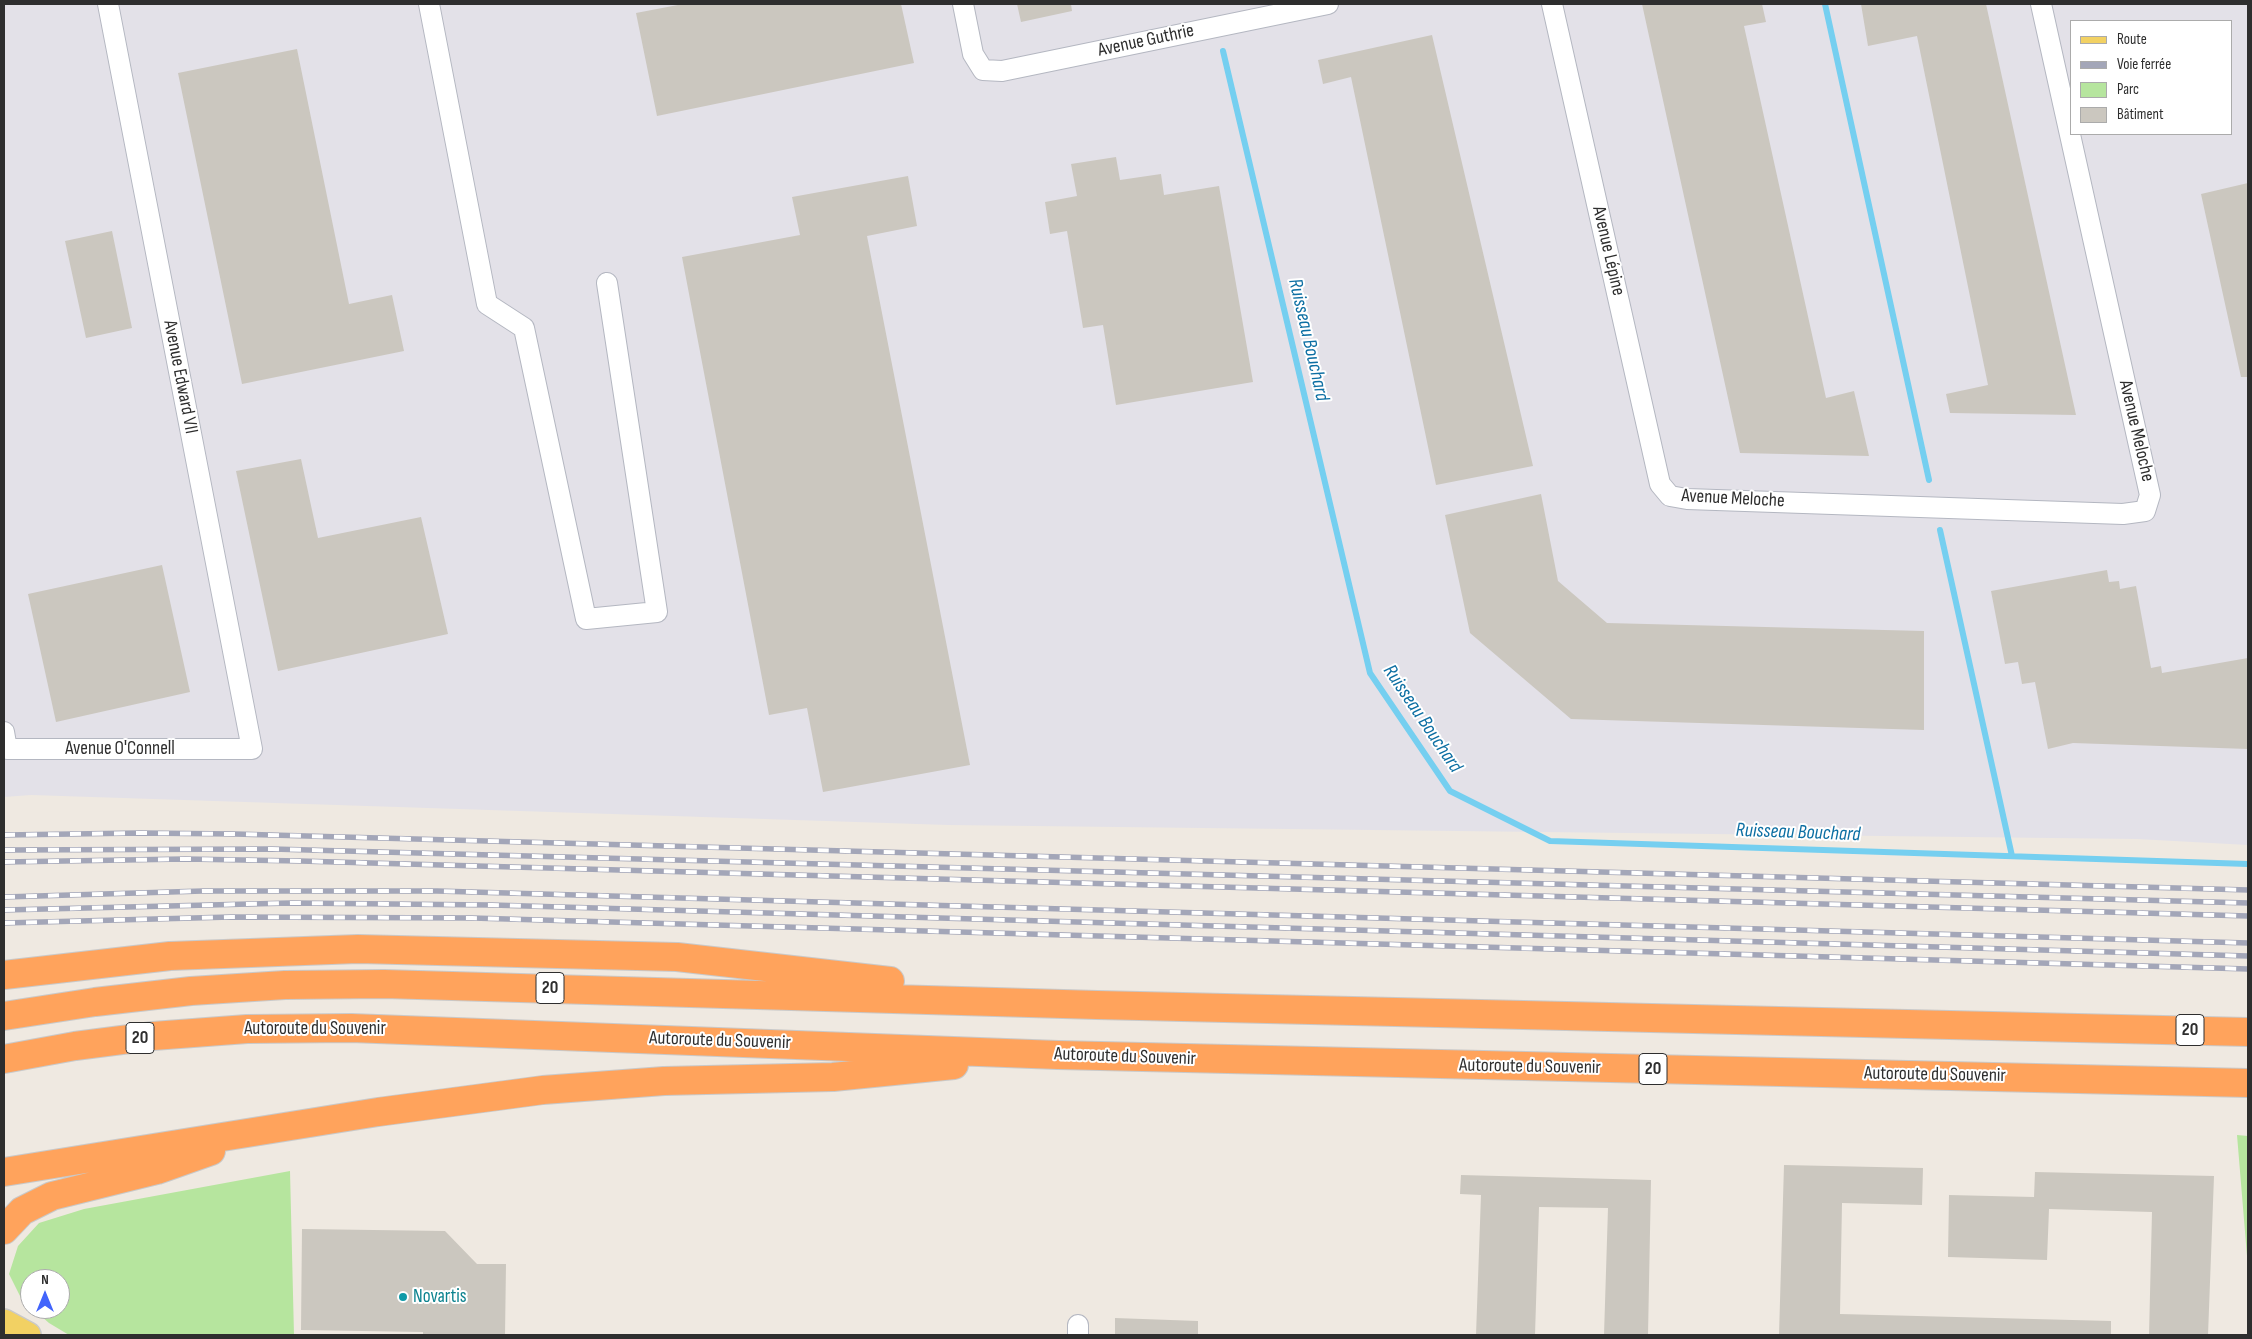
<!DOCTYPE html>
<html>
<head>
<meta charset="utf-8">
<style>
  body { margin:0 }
  #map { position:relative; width:2252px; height:1339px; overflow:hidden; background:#efe9e1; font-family:"Sofia Sans Condensed",sans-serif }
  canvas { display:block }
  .frame { position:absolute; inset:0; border:5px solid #2e2e2e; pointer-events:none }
  .legend { position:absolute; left:2070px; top:20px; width:162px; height:115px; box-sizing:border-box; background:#fff; border:1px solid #ababab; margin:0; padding:6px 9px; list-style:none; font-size:15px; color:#2e2e2e }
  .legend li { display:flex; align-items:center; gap:10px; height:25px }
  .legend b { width:25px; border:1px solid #ababab }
  .north { position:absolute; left:20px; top:1269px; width:50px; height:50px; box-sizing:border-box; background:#fff; border:1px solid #ababab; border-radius:50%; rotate:0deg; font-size:14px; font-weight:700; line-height:20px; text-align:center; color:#2e2e2e }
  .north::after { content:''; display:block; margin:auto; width:18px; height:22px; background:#4264fb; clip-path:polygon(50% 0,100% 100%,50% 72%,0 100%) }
</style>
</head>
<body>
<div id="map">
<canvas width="2252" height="1339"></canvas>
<div class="frame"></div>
<ul class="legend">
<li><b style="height:6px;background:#f2d163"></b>Route</li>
<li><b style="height:6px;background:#a3a6b8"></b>Voie ferrée</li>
<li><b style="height:14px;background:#b6e59e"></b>Parc</li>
<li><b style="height:14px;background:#cbc7bf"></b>Bâtiment</li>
</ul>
<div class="north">N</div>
</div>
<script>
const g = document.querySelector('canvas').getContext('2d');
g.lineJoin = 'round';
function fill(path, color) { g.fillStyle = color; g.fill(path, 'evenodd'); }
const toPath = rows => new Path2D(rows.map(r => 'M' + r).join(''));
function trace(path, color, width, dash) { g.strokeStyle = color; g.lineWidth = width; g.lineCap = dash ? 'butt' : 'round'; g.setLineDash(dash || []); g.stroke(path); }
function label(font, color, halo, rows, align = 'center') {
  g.font = font + ' "Sofia Sans Condensed",sans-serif'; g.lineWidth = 4; g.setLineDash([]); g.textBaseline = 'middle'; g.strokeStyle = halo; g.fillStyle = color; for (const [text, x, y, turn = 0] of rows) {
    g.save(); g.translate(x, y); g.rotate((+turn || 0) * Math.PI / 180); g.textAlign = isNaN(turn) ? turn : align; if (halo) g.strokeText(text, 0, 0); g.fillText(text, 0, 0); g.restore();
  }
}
fill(toPath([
  [4,4,2248,4,2248,845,2137,839,948,825,31,795,4,797],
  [2071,21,2231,21,2231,134,2071,134]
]), '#e3e1e8');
fill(toPath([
  [2237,1135,2248,1136,2248,1268],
  [290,1171,294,1335,69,1335,49,1323,33,1309,60,1309,60,1279,30,1279,30,1306,21,1298,9,1274,18,1246,39,1223,84,1209]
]), '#b6e59e');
trace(toPath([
  [1825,4,1929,480],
  [1223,51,1370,673,1450,791,1550,841,2248,864],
  [1940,530,2012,856]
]), '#75cff0', 6);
fill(toPath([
  [683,4,901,4,914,63,657,116,636,13],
  [1017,4,1071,4,1072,11,1021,22],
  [1642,4,1762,4,1766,22,1744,26,1826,398,1854,391,1869,456,1740,453],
  [1861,4,1986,4,2076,415,1950,413,1946,394,1988,385,1917,36,1868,46],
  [1432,35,1533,466,1436,485,1351,77,1323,84,1318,60],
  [297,49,349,304,392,295,404,351,242,384,178,73],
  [1116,157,1120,180,1161,174,1164,195,1219,186,1253,382,1116,405,1103,325,1083,328,1067,231,1050,234,1045,202,1077,196,1071,164],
  [908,176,917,226,867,236,970,765,823,792,807,708,769,715,682,257,800,235,792,197],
  [2248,183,2248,377,2241,377,2201,194],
  [112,231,132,328,86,338,65,241],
  [301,459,318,538,421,517,448,634,278,671,236,471],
  [1541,494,1558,581,1607,623,1924,631,1924,730,1571,719,1470,633,1445,515],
  [162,565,190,692,56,722,28,594],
  [2107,570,2109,582,2119,581,2120,589,2136,586,2151,668,2161,666,2162,673,2248,658,2248,749,2073,743,2048,749,2035,682,2022,684,2018,662,2005,664,1991,591],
  [1784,1165,1923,1168,1922,1205,1842,1203,1840,1314,2111,1321,2111,1335,1779,1335],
  [2035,1172,2214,1176,2208,1335,2149,1335,2152,1212,2049,1209,2047,1260,1948,1257,1949,1195,2034,1197],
  [1461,1175,1651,1180,1648,1335,1604,1335,1608,1208,1539,1207,1535,1335,1476,1335,1481,1195,1460,1194],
  [302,1229,445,1231,477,1264,506,1264,505,1335,423,1335,423,1332,301,1330],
  [1115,1318,1198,1321,1198,1335,1115,1335]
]), '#cbc7bf');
const minor = toPath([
  [429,4,487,304,524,328,586,619,657,612,607,283],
  [963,4,973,54,983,70,1002,71,1328,4],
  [1552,4,1660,484,1670,496,1687,499,2123,514,2145,511,2150,495,2041,4],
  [4,732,7,749,252,749,108,4],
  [1078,1335,1078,1325]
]);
const major = toPath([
  [4,1322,28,1335]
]);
const highway = toPath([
  [4,975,170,956,358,949,677,957,890,981],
  [4,1016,95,1002,191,991,285,985,384,984,1097,1005,2248,1032],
  [4,1059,75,1046,153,1036,247,1029,351,1028,1058,1055,2248,1083],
  [4,1172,378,1112,543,1090,664,1081,833,1077,954,1065],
  [4,1230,22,1211,52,1196,157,1170,211,1151]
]);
trace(minor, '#b4b7c1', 22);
trace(major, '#c9c9c9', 28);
trace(highway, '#c9c9c9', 30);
trace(minor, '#fff', 20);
trace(major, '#f2d163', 25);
trace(highway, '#ffa35c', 28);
const rail = toPath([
  [4,835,140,833,235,834,2248,890],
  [4,850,272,849,2248,903],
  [4,862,185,859,300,861,2248,916],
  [4,897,203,891,437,891,2248,943],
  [4,910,291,903,492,905,2248,956],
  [4,923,231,917,472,918,2248,969]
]);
trace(rail, '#a3a6b8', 5.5);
trace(rail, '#fff', 4, [11]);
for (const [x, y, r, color] of [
  [403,1297,5,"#0f9aa8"]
]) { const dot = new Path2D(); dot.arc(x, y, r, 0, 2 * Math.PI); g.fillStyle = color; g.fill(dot); trace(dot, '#fff', 2); }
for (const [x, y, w] of [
  [550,988,28],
  [2190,1030,28],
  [140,1038,28],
  [1653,1069,28]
]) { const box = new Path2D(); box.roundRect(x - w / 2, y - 15.5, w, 31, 4); g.fillStyle = '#fff'; g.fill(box); trace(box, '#2e2e2e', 1); }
label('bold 18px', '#2e2e2e', null, [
  ["20",550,988],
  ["20",2190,1030],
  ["20",140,1038],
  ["20",1653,1069]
]);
label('19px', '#2e2e2e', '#fff', [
  ["Avenue Guthrie",1146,41,-12],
  ["Avenue Lépine",1608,251,77],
  ["Avenue Edward VII",180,377,79],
  ["Avenue Meloche",2136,431,77],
  ["Avenue Meloche",1733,499,3],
  ["Avenue O'Connell",120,749],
  ["Autoroute du Souvenir",315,1029],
  ["Autoroute du Souvenir",720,1041,2],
  ["Autoroute du Souvenir",1125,1057,2],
  ["Autoroute du Souvenir",1530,1067,1],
  ["Autoroute du Souvenir",1935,1075,1]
]);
label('19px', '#0d838f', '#fff', [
  ["Novartis",413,1297]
], 'left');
label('italic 20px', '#0d6fa3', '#fff', [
  ["Ruisseau Bouchard",1308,340,77],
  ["Ruisseau Bouchard",1422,719,56],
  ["Ruisseau Bouchard",1798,833,2]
]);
</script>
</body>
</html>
